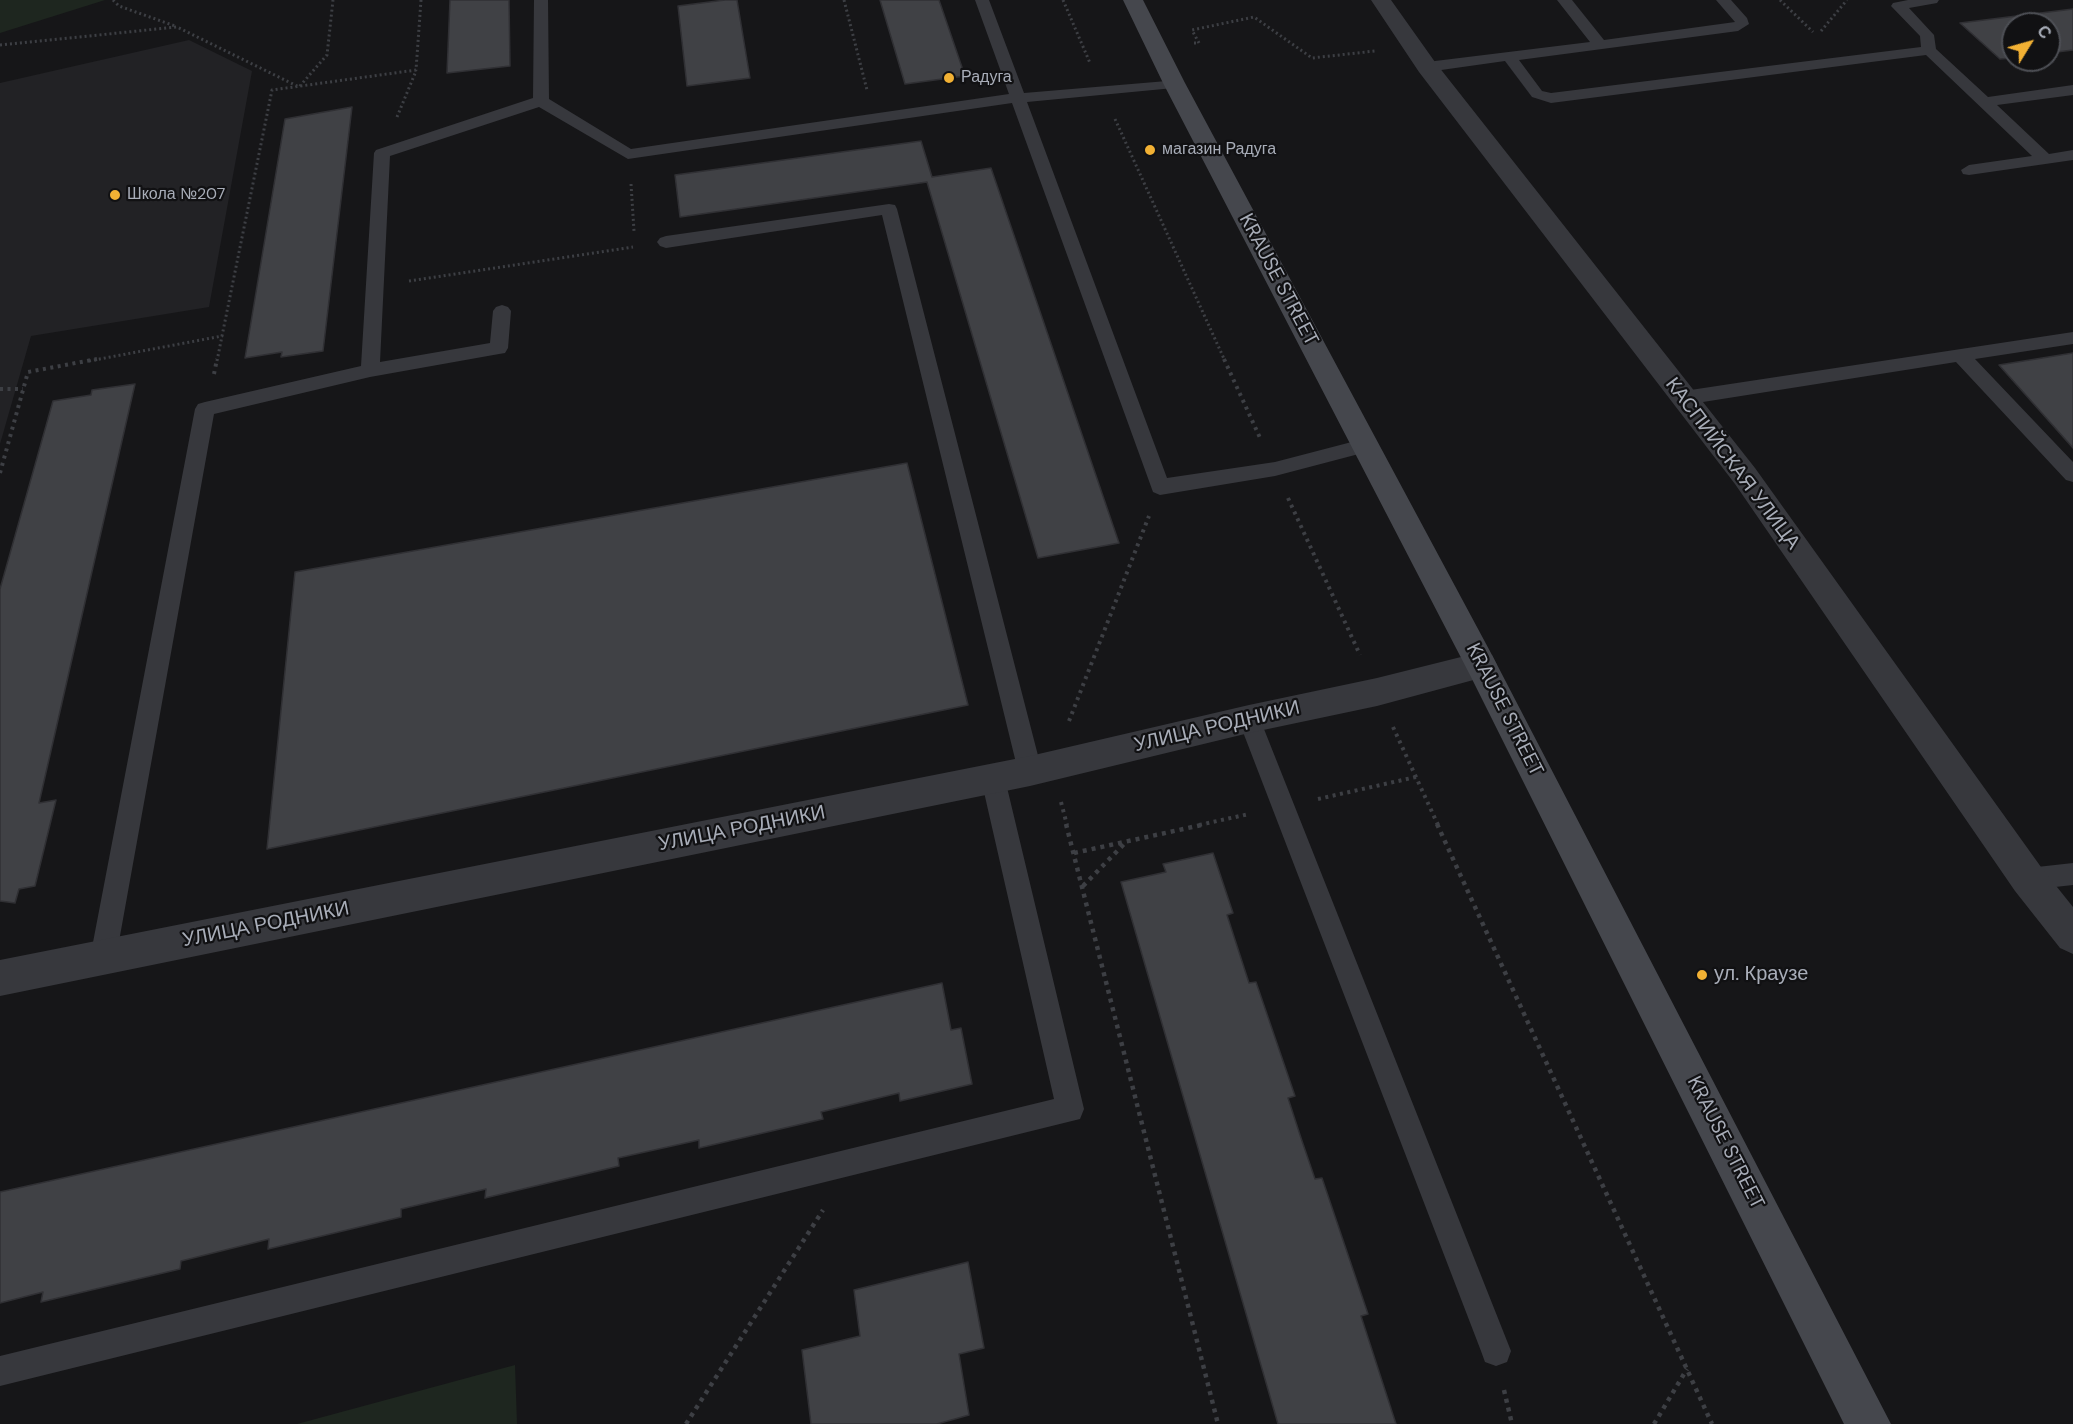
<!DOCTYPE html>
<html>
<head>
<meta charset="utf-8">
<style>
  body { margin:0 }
  #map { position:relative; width:2073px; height:1424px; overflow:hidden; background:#161618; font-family:"DM Sans",sans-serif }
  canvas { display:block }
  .north { position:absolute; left:2001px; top:12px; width:60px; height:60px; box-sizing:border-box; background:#111113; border:2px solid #4d4f55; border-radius:50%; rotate:53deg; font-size:16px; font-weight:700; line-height:24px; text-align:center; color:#a8adb8 }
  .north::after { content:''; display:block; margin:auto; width:21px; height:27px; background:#f2b134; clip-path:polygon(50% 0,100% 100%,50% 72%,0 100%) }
</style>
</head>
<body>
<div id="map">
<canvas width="2073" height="1424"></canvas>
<div class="north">С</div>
</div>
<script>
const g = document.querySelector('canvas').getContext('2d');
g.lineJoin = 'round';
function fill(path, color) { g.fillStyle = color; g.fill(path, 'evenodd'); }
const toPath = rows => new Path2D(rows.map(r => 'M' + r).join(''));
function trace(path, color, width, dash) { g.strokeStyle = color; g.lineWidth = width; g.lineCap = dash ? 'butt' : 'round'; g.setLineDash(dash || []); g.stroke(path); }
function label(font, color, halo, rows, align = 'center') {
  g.font = font + ' "DM Sans",sans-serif'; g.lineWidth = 4.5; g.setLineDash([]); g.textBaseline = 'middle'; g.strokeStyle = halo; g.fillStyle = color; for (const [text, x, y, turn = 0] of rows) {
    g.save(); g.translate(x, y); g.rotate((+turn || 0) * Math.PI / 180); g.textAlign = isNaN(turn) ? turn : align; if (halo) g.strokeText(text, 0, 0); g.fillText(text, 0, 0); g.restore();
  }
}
fill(toPath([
  [189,40,252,71,209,307,31,336,0,444,0,83]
]), '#222225');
fill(toPath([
  [0,0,105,0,0,33],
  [515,1365,517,1424,297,1424]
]), '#1e261f');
const building = toPath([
  [450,0,509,0,510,66,447,73,450,0],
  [725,0,737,0,750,78,687,86,678,6,725,0],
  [880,0,939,0,965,76,905,84,880,0],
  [2073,9,2073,50,2049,53,2049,24,2013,24,2013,58,2000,59,1960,23,2073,9],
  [352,107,323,351,281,357,282,352,245,358,285,119,352,107],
  [921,141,932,177,991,168,1119,543,1038,558,927,182,680,217,675,175,921,141],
  [2073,353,2073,448,1999,365,2073,353],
  [135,384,39,803,56,800,35,886,19,889,15,903,0,901,0,589,53,401,91,395,92,390,135,384],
  [907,463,968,705,267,849,295,572,907,463],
  [1213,853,1233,913,1227,915,1249,983,1256,982,1295,1096,1288,1098,1301,1138,1315,1179,1322,1178,1368,1314,1361,1316,1396,1424,1278,1424,1121,882,1166,872,1163,864,1213,853],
  [942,983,951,1030,961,1028,972,1084,900,1101,899,1093,821,1112,823,1119,699,1148,699,1140,618,1158,619,1166,485,1198,486,1189,401,1209,401,1217,268,1249,269,1239,181,1261,180,1269,41,1302,43,1292,0,1303,0,1192,942,983],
  [968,1262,984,1348,959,1354,969,1415,937,1424,811,1424,802,1350,860,1336,854,1290,968,1262]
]);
fill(building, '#404145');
trace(building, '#303034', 1.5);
trace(toPath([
  [113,0,119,6,175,26],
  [844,0,867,90],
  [1063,0,1090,63],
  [1780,0,1813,32],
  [1821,31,1847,0],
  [1194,43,1199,43,1192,30,1254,17,1312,58,1375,51],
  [0,45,177,27,299,87,327,55,333,0],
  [397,117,416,71],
  [1115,119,1225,361],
  [631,184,634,231],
  [409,281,633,247],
  [89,361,222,336,272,90,416,70,421,0],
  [217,361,222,336]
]), '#3d3f44', 3, [2, 3]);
trace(toPath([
  [1224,359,1261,440],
  [214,374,217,359],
  [0,389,23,389],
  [0,473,28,372,97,359],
  [1288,498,1360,655],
  [1069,721,1149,516],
  [1393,727,1438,825],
  [1318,799,1416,777],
  [1061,802,1067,825],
  [1199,825,1249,814]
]), '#3d3f44', 4, [3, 4.5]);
trace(toPath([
  [1066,824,1218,1424],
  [1437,824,1712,1424],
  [1074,853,1206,824],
  [1083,886,1126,842],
  [1504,1390,1512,1424],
  [686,1424,823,1210],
  [1654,1424,1687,1369]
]), '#3d3f44', 4.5, [4, 5]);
fill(toPath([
  [534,0,548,0,549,99,631,149,1009,94,975,0,989,0,1024,93,1179,80,1182,83,1179,86,1174,88,1027,102,1167,478,1275,462,1367,438,1374,440,1377,445,1374,450,1275,476,1160,495,1153,492,1012,103,628,159,539,107,390,156,380,362,490,343,493,311,496,307,502,305,508,307,511,311,508,348,505,353,499,354,370,377,214,414,116,958,112,967,103,970,94,967,90,958,195,409,198,404,205,402,361,366,374,153,376,150,533,98,534,0],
  [1557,0,1572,0,1604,40,1735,22,1716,0,1731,0,1747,18,1749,24,1738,31,1519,60,1542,91,1551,93,1921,47,1920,36,1891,6,1893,3,1908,0,1939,0,1937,3,1909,8,1934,35,1936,49,1988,97,2073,85,2073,95,1997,105,2049,154,2073,150,2073,160,1969,175,1963,174,1961,170,1969,165,2032,156,1926,55,1551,103,1532,97,1505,61,1427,72,1419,67,1427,62,1590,42,1557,0],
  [889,204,895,205,897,209,1042,771,1038,778,1030,781,1022,778,1018,771,882,215,666,248,660,246,657,242,660,238,666,236,889,204],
  [2073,332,2073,344,1975,359,2073,462,2073,482,2066,480,1956,362,1684,405,1677,403,1675,398,1677,393,1684,391,2073,332],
  [1249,709,1257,712,1260,719,1511,1351,1507,1362,1496,1366,1485,1362,1481,1351,1238,719,1241,712,1249,709],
  [993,769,1001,772,1005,779,1084,1109,1080,1119,0,1386,0,1356,1054,1099,981,779,985,772,993,769],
  [2073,863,2073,885,2028,890,2019,887,2016,879,2019,871,2028,868,2073,863]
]), '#37383d');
fill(toPath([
  [1371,0,1391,0,1435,62,1755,468,2041,867,2073,907,2073,954,2060,948,2015,891,1735,484,1419,72,1371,0],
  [1481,652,1492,655,1497,665,1492,675,1377,706,1249,733,1030,786,0,996,0,960,1030,756,1249,705,1377,678,1481,652]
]), '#37383d');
fill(toPath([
  [1123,0,1143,0,1185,83,1492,655,1891,1424,1844,1424,1470,675,1163,83,1123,0]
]), '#45474d');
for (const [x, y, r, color] of [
  [949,78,6,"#f2b134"],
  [1150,150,6,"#f2b134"],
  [115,195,6,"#f2b134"],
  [1702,975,6,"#f2b134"]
]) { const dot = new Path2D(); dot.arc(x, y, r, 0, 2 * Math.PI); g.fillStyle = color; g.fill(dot); trace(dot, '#111113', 2); }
label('16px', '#a8adb8', '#111113', [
  ["Радуга",961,78],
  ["магазин Радуга",1162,150],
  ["Школа №207",127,195]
], 'left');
label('20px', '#a8adb8', '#111113', [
  ["KRAUSE STREET",1278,280,62],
  ["КАСПИЙСКАЯ УЛИЦА",1732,464,53],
  ["KRAUSE STREET",1504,710,63],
  ["УЛИЦА РОДНИКИ",1217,727,-13],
  ["УЛИЦА РОДНИКИ",742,829,-11],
  ["УЛИЦА РОДНИКИ",266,925,-11],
  ["KRAUSE STREET",1725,1143,63]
]);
label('20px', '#a8adb8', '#111113', [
  ["ул. Краузе",1714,975]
], 'left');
</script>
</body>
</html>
